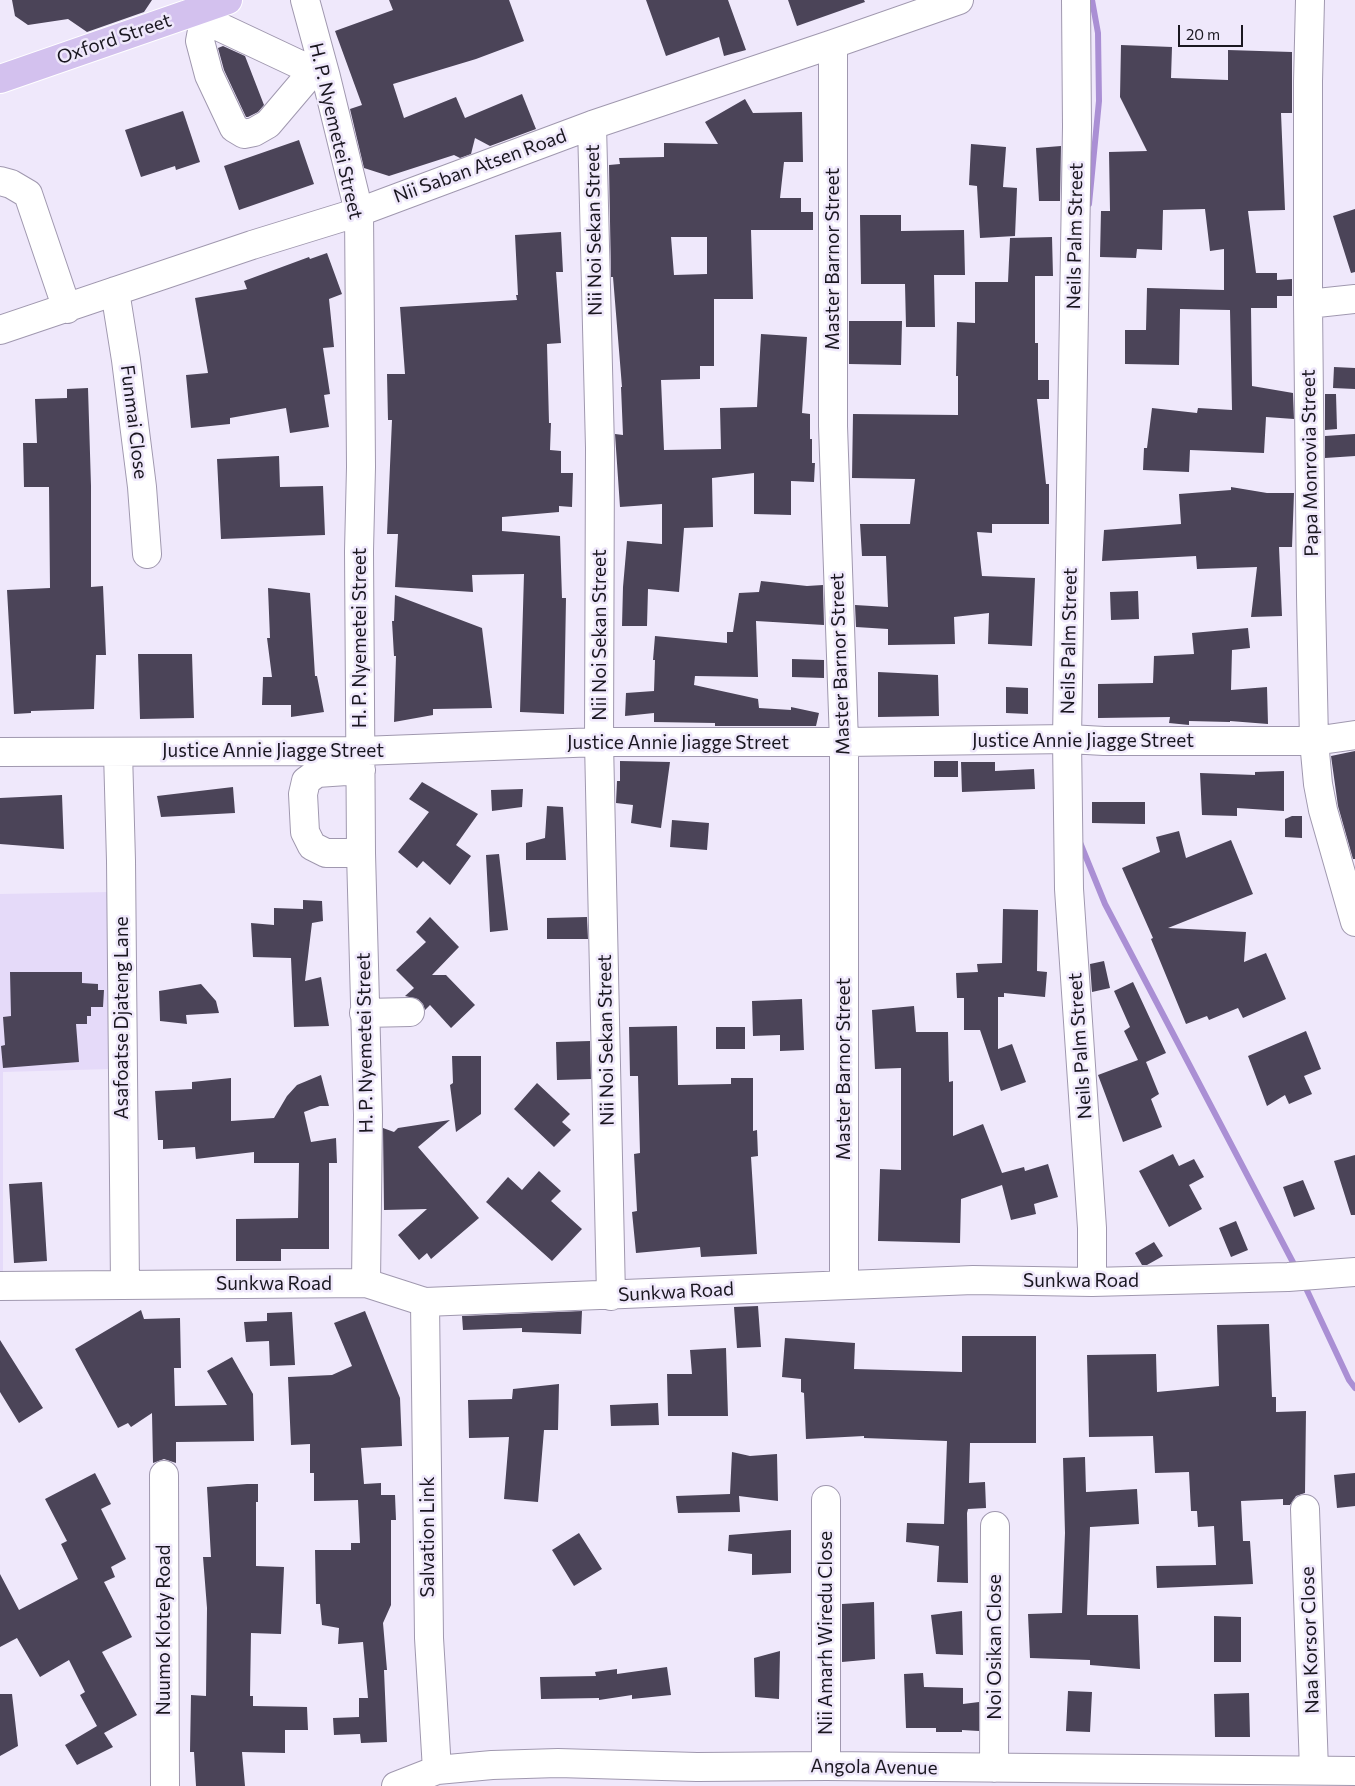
<!DOCTYPE html>
<html>
<head>
<meta charset="utf-8">
<style>
  body { margin:0 }
  #map { position:relative; width:1355px; height:1786px; overflow:hidden; background:#efe8fb; font-family:Commissioner,sans-serif }
  canvas { display:block }
  .scale { position:absolute; left:1178px; top:25px; width:65px; height:22px; box-sizing:border-box; border:2px solid #1a1720; border-top:0; padding-left:6px; font-size:15px; line-height:18px; white-space:nowrap; color:#1a1720; -webkit-text-stroke:4px #efe8fb; paint-order:stroke }
</style>
</head>
<body>
<div id="map">
<canvas width="1355" height="1786"></canvas>
<div class="scale">20 m</div>
</div>
<script>
const g = document.querySelector('canvas').getContext('2d');
g.lineJoin = 'round';
function fill(path, color) { g.fillStyle = color; g.fill(path, 'evenodd'); }
const toPath = rows => new Path2D(rows.map(r => 'M' + r).join(''));
function trace(path, color, width, dash) { g.strokeStyle = color; g.lineWidth = width; g.lineCap = dash ? 'butt' : 'round'; g.setLineDash(dash || []); g.stroke(path); }
function label(font, color, halo, rows, align = 'center') {
  g.font = font + ' Commissioner,sans-serif'; g.lineWidth = 5; g.setLineDash([]); g.textBaseline = 'middle'; g.strokeStyle = halo; g.fillStyle = color; for (const [text, x, y, turn = 0] of rows) {
    g.save(); g.translate(x, y); g.rotate((+turn || 0) * Math.PI / 180); g.textAlign = isNaN(turn) ? turn : align; if (halo) g.strokeText(text, 0, 0); g.fillText(text, 0, 0); g.restore();
  }
}
fill(toPath([
  [110,892,110,1069,3,1072,3,1280,0,1280,0,894]
]), '#e5daf9');
trace(toPath([
  [1089,204,1099,101,1098,33,1092,0],
  [1079,840,1105,904,1297,1270],
  [1304,1284,1349,1380,1355,1388]
]), '#aa8fd4', 6);
fill(toPath([
  [12,0,152,0,144,12,87,32,68,19,28,25,15,16],
  [389,0,509,0,524,41,476,59,393,84,404,118,456,97,465,118,522,94,536,129,490,146,475,138,471,154,460,158,454,155,389,176,364,168,350,109,362,105,335,31,393,10],
  [646,0,728,0,746,50,724,56,719,37,666,56],
  [788,0,864,0,865,2,797,26],
  [1121,45,1172,47,1171,78,1228,80,1228,50,1292,52,1292,113,1281,113,1285,210,1248,211,1256,273,1277,273,1277,280,1292,279,1292,296,1277,296,1277,308,1251,308,1252,386,1293,393,1294,419,1266,417,1264,453,1190,450,1189,472,1143,470,1144,448,1147,448,1152,408,1197,413,1198,408,1232,410,1230,310,1180,309,1179,365,1125,364,1125,330,1146,330,1147,288,1224,290,1224,249,1210,251,1205,209,1163,210,1162,250,1137,249,1136,258,1100,257,1101,211,1110,211,1109,152,1147,151,1120,97],
  [223,46,245,56,264,105,258,112,248,117,246,117,224,70,218,48],
  [745,99,753,113,802,112,803,162,784,162,780,198,801,198,801,212,813,212,813,230,751,230,753,299,714,299,714,366,700,366,700,379,661,380,664,450,721,449,720,408,757,407,761,334,807,337,802,413,810,414,810,439,812,439,812,463,815,463,814,482,791,481,791,515,754,514,754,473,712,478,713,527,684,528,679,592,648,589,647,626,622,626,623,587,627,541,662,544,662,504,620,507,615,434,623,435,621,387,622,387,613,277,611,277,609,165,620,164,619,158,664,157,664,143,718,144,705,122],
  [671,237,707,237,707,274,674,275],
  [183,111,200,162,176,170,175,166,141,177,125,130],
  [299,140,314,184,239,210,224,166],
  [971,144,1006,147,1003,187,1017,188,1015,236,980,238,977,186,969,185],
  [1061,146,1060,201,1039,201,1036,148],
  [1355,209,1355,272,1351,273,1333,216],
  [860,215,901,215,901,231,964,230,965,275,934,275,935,327,906,327,905,284,861,284],
  [561,232,563,272,556,272,561,343,547,344,549,423,551,423,550,450,561,451,561,473,573,473,572,507,559,506,559,512,502,517,502,531,560,536,562,598,566,598,564,714,520,712,524,574,472,575,473,592,395,587,398,534,387,534,392,420,388,420,387,374,405,374,400,307,517,300,516,295,518,295,515,235],
  [1052,237,1053,276,1035,276,1035,343,1038,343,1038,380,1049,380,1049,399,1037,399,1046,484,1049,484,1049,524,992,524,992,533,977,532,982,576,1035,578,1032,646,988,644,989,613,954,617,955,644,888,645,888,629,856,627,855,605,888,607,886,556,862,556,860,524,910,524,915,479,852,478,853,414,958,415,958,376,956,376,957,322,975,323,975,282,1008,282,1010,238],
  [327,253,342,294,329,299,334,347,323,348,330,394,324,395,329,427,290,433,286,408,230,418,230,424,191,428,186,375,208,373,195,298,247,289,244,281,309,257,310,259],
  [849,321,902,321,901,365,849,364],
  [1334,367,1355,368,1355,389,1333,388],
  [88,388,91,486,91,587,103,586,106,655,96,655,94,709,31,711,31,713,14,714,7,590,50,588,49,487,24,487,23,443,37,443,35,399,67,398,67,389],
  [1325,394,1336,394,1337,429,1325,430],
  [1355,434,1355,456,1325,458,1325,436],
  [279,456,280,487,323,486,325,535,221,539,217,459],
  [1231,487,1267,493,1294,493,1292,547,1279,547,1282,616,1251,617,1257,567,1197,569,1196,556,1102,561,1104,530,1181,524,1179,494,1231,490],
  [761,581,807,586,823,585,824,625,756,621,758,677,695,676,694,685,758,699,759,708,791,710,791,707,819,713,816,726,715,726,715,723,654,722,654,713,625,716,626,693,654,691,655,660,653,660,655,636,727,643,727,632,733,632,739,593,759,592],
  [268,588,310,593,315,676,317,676,324,712,291,717,291,705,262,705,263,677,272,677,267,638,270,638],
  [1138,591,1139,619,1111,620,1110,592],
  [395,595,482,628,492,708,433,709,433,715,394,722,396,656,394,656,392,621,394,621],
  [1248,628,1250,648,1232,650,1231,690,1267,687,1268,724,1230,721,1230,722,1189,721,1189,725,1169,723,1170,717,1098,718,1098,684,1153,683,1154,656,1194,654,1192,633],
  [138,654,192,654,194,718,140,719],
  [792,659,824,660,824,678,792,677],
  [878,672,938,675,939,716,878,717],
  [1006,687,1028,688,1028,714,1006,713],
  [1355,751,1355,859,1353,859,1338,806,1331,756],
  [620,761,670,762,661,828,631,823,633,805,616,803,617,781,620,781],
  [934,761,958,761,958,777,934,777],
  [961,762,995,762,995,771,1034,769,1035,789,962,792],
  [1284,771,1284,811,1237,808,1237,816,1202,815,1200,773,1255,775,1255,772],
  [422,782,478,814,456,845,471,856,450,885,423,861,417,868,398,852,429,812,409,799],
  [233,787,235,813,161,817,157,796],
  [523,789,522,807,492,811,491,790],
  [62,795,64,849,0,844,0,798],
  [1092,802,1145,802,1145,824,1092,823],
  [547,806,563,807,566,860,526,860,526,843,545,838],
  [1292,816,1302,816,1302,838,1285,837,1285,819],
  [672,820,709,823,707,850,670,847],
  [1179,831,1186,858,1231,840,1253,894,1168,928,1246,932,1244,962,1266,953,1286,999,1243,1018,1238,1008,1209,1020,1207,1016,1186,1024,1151,939,1153,938,1122,868,1160,852,1156,837],
  [499,854,508,930,490,932,486,855],
  [303,900,322,901,323,921,312,923,305,981,321,977,329,1026,294,1027,291,958,253,957,251,923,274,925,274,908,303,909],
  [1003,909,1038,910,1037,971,1047,972,1045,997,1004,993,1004,997,998,997,998,1049,1012,1044,1026,1082,1001,1091,980,1030,964,1030,964,998,957,998,956,973,978,972,977,964,1002,963],
  [430,917,459,947,432,975,446,975,475,1005,451,1028,430,1005,425,1010,423,1004,418,999,405,996,414,988,396,970,426,942,416,932],
  [587,917,588,939,547,939,547,918],
  [1104,961,1110,988,1092,992,1090,964],
  [10,972,82,972,82,983,98,984,98,990,104,990,103,1007,91,1007,91,1016,87,1016,87,1024,76,1024,79,1062,3,1068,1,1046,5,1045,3,1017,11,1016],
  [1133,982,1166,1053,1146,1062,1159,1094,1151,1099,1162,1127,1123,1142,1098,1075,1138,1060,1124,1031,1130,1027,1114,991],
  [201,984,216,1001,219,1013,186,1015,187,1024,160,1021,159,991],
  [802,999,804,1050,780,1051,780,1035,753,1036,752,1001],
  [914,1006,916,1032,948,1032,949,1082,953,1081,953,1136,983,1124,1002,1173,1024,1167,1025,1171,1048,1164,1058,1197,1034,1204,1036,1214,1011,1220,1002,1185,961,1199,960,1243,878,1241,880,1169,901,1170,901,1068,875,1069,872,1010],
  [677,1026,678,1085,731,1084,731,1078,753,1078,753,1131,757,1130,758,1156,751,1157,757,1254,701,1257,700,1247,636,1253,632,1212,637,1211,634,1154,640,1153,638,1076,630,1076,629,1027],
  [716,1027,745,1027,745,1049,716,1049],
  [1306,1031,1321,1069,1304,1076,1312,1094,1289,1104,1285,1095,1267,1106,1248,1056],
  [590,1041,591,1079,557,1080,556,1042],
  [452,1056,481,1056,481,1114,456,1132,450,1085,453,1083],
  [321,1075,329,1106,320,1106,304,1112,311,1142,336,1138,337,1163,329,1163,329,1249,281,1249,281,1261,236,1261,236,1219,298,1218,299,1163,254,1163,254,1152,196,1159,195,1147,163,1149,163,1140,158,1140,155,1091,192,1089,192,1082,231,1078,231,1121,274,1118,287,1096,297,1085],
  [537,1083,570,1114,562,1122,571,1130,554,1147,514,1109],
  [450,1120,418,1147,479,1218,431,1259,427,1253,419,1260,398,1235,427,1209,384,1210,383,1128,394,1132,398,1128],
  [1173,1154,1179,1166,1194,1159,1204,1177,1189,1185,1202,1209,1169,1227,1139,1171],
  [1355,1155,1355,1215,1351,1215,1334,1161],
  [539,1171,561,1191,551,1201,582,1229,552,1261,486,1202,508,1177,522,1190],
  [1303,1180,1315,1209,1294,1217,1283,1187],
  [42,1182,47,1261,14,1263,9,1184],
  [1236,1221,1248,1250,1231,1257,1219,1228],
  [1154,1242,1163,1256,1147,1265,1142,1265,1135,1253],
  [758,1306,761,1347,737,1348,734,1307],
  [141,1310,144,1319,180,1318,181,1368,174,1368,175,1406,227,1405,207,1371,232,1357,253,1394,254,1441,176,1442,176,1463,164,1459,153,1463,152,1413,131,1427,128,1423,118,1428,75,1349],
  [365,1311,400,1398,402,1446,361,1448,364,1484,381,1483,381,1495,395,1495,396,1520,391,1520,391,1605,383,1623,387,1670,384,1670,387,1742,361,1743,360,1734,334,1735,333,1718,359,1717,359,1698,368,1698,363,1642,338,1644,339,1628,322,1625,320,1604,316,1604,315,1550,351,1550,351,1543,360,1543,358,1500,314,1501,314,1473,310,1473,310,1444,291,1445,288,1377,332,1375,352,1366,334,1323],
  [582,1311,581,1334,522,1332,522,1328,463,1330,462,1316],
  [292,1312,295,1365,270,1366,269,1341,246,1342,244,1322,267,1321,267,1313],
  [1269,1324,1272,1397,1276,1397,1276,1412,1306,1411,1305,1493,1296,1496,1290,1505,1283,1505,1283,1499,1241,1501,1243,1541,1250,1541,1253,1584,1157,1588,1156,1566,1216,1565,1214,1526,1198,1527,1197,1511,1191,1511,1189,1472,1155,1473,1153,1436,1089,1437,1087,1355,1156,1354,1157,1392,1219,1386,1217,1325],
  [962,1336,1036,1336,1036,1443,970,1443,969,1483,985,1482,986,1508,968,1509,967,1513,968,1583,937,1582,939,1546,906,1542,907,1523,944,1524,947,1441,864,1438,864,1436,806,1439,804,1393,801,1392,801,1379,782,1377,785,1338,855,1343,854,1369,962,1372],
  [0,1340,43,1408,19,1423,0,1392],
  [726,1348,728,1416,668,1416,667,1374,692,1374,690,1350],
  [559,1384,558,1430,544,1430,538,1502,504,1499,509,1437,469,1438,468,1400,512,1399,513,1389],
  [658,1403,659,1425,611,1426,610,1405],
  [732,1452,750,1456,777,1454,778,1501,739,1496,740,1512,678,1513,676,1496,730,1494],
  [1085,1457,1086,1492,1137,1489,1139,1524,1090,1527,1087,1615,1138,1615,1140,1669,1090,1665,1090,1660,1030,1658,1028,1614,1062,1613,1065,1533,1063,1458],
  [95,1473,111,1504,101,1509,126,1559,111,1567,115,1577,104,1582,132,1637,102,1652,137,1715,104,1733,113,1747,77,1765,65,1745,97,1726,80,1695,85,1692,69,1660,40,1677,17,1638,0,1647,0,1574,19,1610,78,1579,61,1544,67,1541,45,1499],
  [1355,1473,1355,1506,1337,1508,1334,1475],
  [247,1484,258,1484,258,1502,256,1502,256,1566,284,1567,281,1634,251,1633,250,1696,253,1696,253,1706,307,1707,308,1730,285,1730,285,1753,242,1752,245,1786,196,1786,194,1752,190,1752,191,1695,206,1696,207,1608,203,1557,211,1557,207,1487],
  [791,1530,791,1573,752,1575,752,1554,728,1551,729,1535],
  [579,1533,602,1569,574,1586,552,1550],
  [874,1602,875,1659,842,1662,842,1604],
  [962,1611,963,1655,936,1654,931,1615],
  [1214,1616,1241,1617,1241,1662,1214,1662],
  [780,1651,779,1699,755,1697,754,1658],
  [667,1667,671,1695,632,1699,632,1695,599,1700,599,1698,541,1699,540,1677,596,1676,595,1672,617,1669,617,1674],
  [923,1673,924,1687,963,1688,963,1704,979,1702,979,1731,962,1730,962,1732,936,1732,936,1728,906,1728,904,1674],
  [1068,1691,1092,1692,1090,1732,1066,1731],
  [1249,1693,1250,1737,1215,1737,1214,1694],
  [0,1694,12,1694,18,1746,0,1756]
]), '#4b4458');
const minor = toPath([
  [305,0,326,77,359,212,361,467,359,551,361,853,368,1115,366,1283],
  [1076,0,1077,127,1067,739,1069,889,1092,1228,1092,1282],
  [1310,0,1308,82,1308,304,1311,596,1314,741,1318,784,1323,810,1355,922],
  [190,13,326,77],
  [204,20,200,41,209,75,234,128,244,134,254,132,268,124,313,71],
  [833,44,833,426,844,742,844,1284],
  [592,125,600,448,599,742,611,1296],
  [0,181,11,184,28,194,67,309],
  [115,291,126,360,142,487,147,554],
  [1308,304,1355,299],
  [0,330,252,245,359,212,592,125,833,44,959,0],
  [0,752,361,751,599,742,844,742,1069,739,1104,741,1314,741,1355,735],
  [118,752,121,861,125,1285],
  [361,770,317,773,306,781,303,794,305,832,312,846,326,853,361,853],
  [364,1013,410,1012],
  [0,1286,366,1283,425,1302,973,1280,1092,1282,1288,1277,1355,1272],
  [425,1302,429,1638,437,1770],
  [164,1475,165,1786],
  [826,1500,826,1766],
  [1305,1509,1314,1770],
  [994,1768,995,1526],
  [396,1786,437,1770,492,1765,558,1763,697,1767,826,1766,1355,1771]
]);
const major = toPath([
  [0,79,228,0]
]);
trace(minor, '#a098af', 30);
trace(major, '#fff', 30);
trace(minor, '#fff', 28);
trace(major, '#d3c1ee', 28);
label('19px', '#1a1720', '#efe8fb', [
  ["Oxford Street",114,39,-19],
  ["H. P. Nyemetei Street",336,131,77],
  ["Nii Saban Atsen Road",480,166,-20],
  ["Nii Noi Sekan Street",594,230,-91],
  ["Neils Palm Street",1075,236,-89],
  ["Master Barnor Street",833,259,-90],
  ["Funmai Close",134,422,83],
  ["Papa Monrovia Street",1310,463,-91],
  ["Nii Noi Sekan Street",600,635,-90],
  ["H. P. Nyemetei Street",360,638,-90],
  ["Neils Palm Street",1069,641,-89],
  ["Master Barnor Street",840,664,-92],
  ["Justice Annie Jiagge Street",1083,741],
  ["Justice Annie Jiagge Street",678,743],
  ["Justice Annie Jiagge Street",273,751],
  ["Asafoatse Djateng Lane",122,1018,-90],
  ["Nii Noi Sekan Street",606,1040,-91],
  ["H. P. Nyemetei Street",365,1043,-91],
  ["Neils Palm Street",1080,1046,-94],
  ["Master Barnor Street",844,1069,-90],
  ["Sunkwa Road",1081,1281],
  ["Sunkwa Road",274,1284],
  ["Sunkwa Road",676,1292,-3],
  ["Salvation Link",428,1537,-90],
  ["Nuumo Klotey Road",164,1630,-90],
  ["Nii Amarh Wiredu Close",826,1633,-90],
  ["Naa Korsor Close",1310,1640,-92],
  ["Noi Osikan Close",995,1647,-90],
  ["Angola Avenue",874,1767,1]
]);
</script>
</body>
</html>
